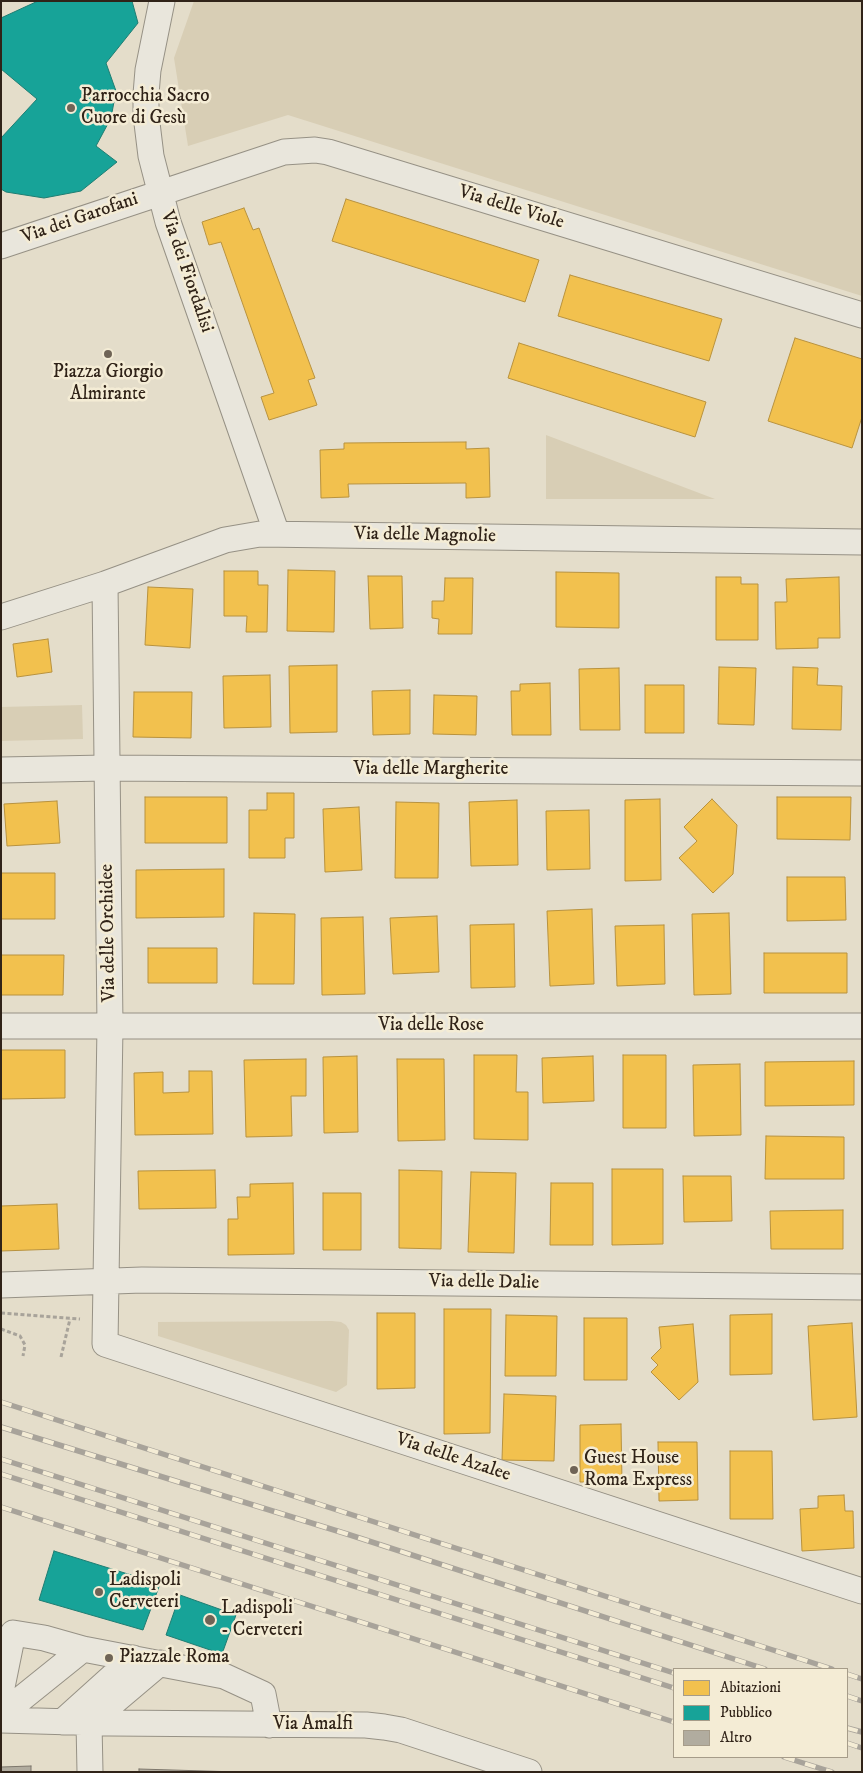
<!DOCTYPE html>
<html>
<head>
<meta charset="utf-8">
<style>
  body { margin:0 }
  #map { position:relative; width:863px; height:1773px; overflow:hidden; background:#e4ddca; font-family:"IM FELL DW Pica",serif }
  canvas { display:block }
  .frame { position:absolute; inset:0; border:2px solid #302318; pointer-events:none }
  .legend { position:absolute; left:673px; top:1668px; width:175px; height:90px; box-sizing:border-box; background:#f4ecd5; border:1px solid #a69c89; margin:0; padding:6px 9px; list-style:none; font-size:15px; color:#302318 }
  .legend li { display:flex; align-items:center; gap:10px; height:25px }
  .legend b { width:25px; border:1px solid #a69c89 }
</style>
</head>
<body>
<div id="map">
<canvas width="863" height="1773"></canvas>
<div class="frame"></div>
<ul class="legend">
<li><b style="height:14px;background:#f2c14e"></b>Abitazioni</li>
<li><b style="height:14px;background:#17a398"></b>Pubblico</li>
<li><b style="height:14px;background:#b1ac9f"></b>Altro</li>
</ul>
</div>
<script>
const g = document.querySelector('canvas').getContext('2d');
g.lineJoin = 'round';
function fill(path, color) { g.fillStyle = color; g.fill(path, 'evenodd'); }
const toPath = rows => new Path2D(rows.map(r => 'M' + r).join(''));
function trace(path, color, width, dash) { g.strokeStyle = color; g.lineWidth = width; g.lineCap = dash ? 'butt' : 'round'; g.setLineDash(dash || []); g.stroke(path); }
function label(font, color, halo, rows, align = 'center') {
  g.font = font + ' "IM FELL DW Pica",serif'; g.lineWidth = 5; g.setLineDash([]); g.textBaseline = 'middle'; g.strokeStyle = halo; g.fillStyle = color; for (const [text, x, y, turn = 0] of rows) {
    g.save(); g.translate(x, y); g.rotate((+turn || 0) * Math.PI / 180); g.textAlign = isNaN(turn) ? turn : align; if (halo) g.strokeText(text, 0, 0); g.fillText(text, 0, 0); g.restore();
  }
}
fill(toPath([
  [194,1,862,1,862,296,288,115,188,146,174,58],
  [546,435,715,499,546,499],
  [82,705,83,739,1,741,1,707],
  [332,1321,341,1322,346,1325,349,1330,347,1385,336,1392,158,1336,158,1322]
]), '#d8ceb5');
const homes = toPath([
  [346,199,539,260,525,302,332,241,346,199],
  [244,208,253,230,259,228,315,378,308,380,317,405,269,420,261,397,274,393,221,242,209,245,202,222,244,208],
  [570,275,722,319,709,361,558,316,570,275],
  [795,338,862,359,862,417,852,448,768,421,795,338],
  [519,343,706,402,695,437,508,378,519,343],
  [466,442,466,449,489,448,490,497,466,498,466,483,348,484,349,497,321,498,320,450,344,449,344,443,466,442],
  [288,570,335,571,334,632,287,631,288,570],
  [224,571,258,571,258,585,268,585,267,632,246,632,247,616,224,616,224,571],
  [556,572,619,573,619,628,556,627,556,572],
  [368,576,402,576,403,628,370,629,368,576],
  [716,577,741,577,741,584,758,584,758,640,716,640,716,577],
  [839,577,840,638,818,638,818,648,776,649,775,602,787,602,786,579,839,577],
  [445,578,473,578,472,634,438,634,439,619,432,618,432,601,444,601,445,578],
  [148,587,193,589,190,648,145,645,148,587],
  [48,639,52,672,17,677,13,644,48,639],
  [337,665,337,732,290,733,289,666,337,665],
  [719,667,756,668,754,725,718,724,719,667],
  [793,667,818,668,817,685,842,686,841,730,792,729,793,667],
  [619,668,620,730,580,730,579,669,619,668],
  [270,675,271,727,224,728,223,676,270,675],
  [550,683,551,735,512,735,511,691,520,691,520,684,550,683],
  [645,685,684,685,684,733,645,733,645,685],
  [410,690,410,734,373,735,372,691,410,690],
  [134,692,192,692,191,738,133,737,134,692],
  [434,695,477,696,476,735,433,734,434,695],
  [267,793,294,793,294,838,285,838,285,858,249,858,249,810,267,810,267,793],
  [145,797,227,797,227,843,145,843,145,797],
  [777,797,851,797,850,840,777,839,777,797],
  [660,799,661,880,625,881,625,800,660,799],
  [712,799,737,825,733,874,713,893,679,858,697,841,684,827,712,799],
  [517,800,518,865,471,866,469,802,517,800],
  [57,801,60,843,7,846,4,804,57,801],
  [396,802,439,803,438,878,395,878,396,802],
  [359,807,362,870,325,872,323,809,359,807],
  [589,810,590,869,547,870,546,811,589,810],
  [224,869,224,917,136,918,136,870,224,869],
  [1,873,55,873,55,919,1,919,1,873],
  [787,877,845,877,846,920,787,921,787,877],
  [592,909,594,984,550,986,547,911,592,909],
  [254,913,295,914,294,984,253,984,254,913],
  [729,913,731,994,694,995,692,914,729,913],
  [437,916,439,972,393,974,390,918,437,916],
  [363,917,365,994,322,995,321,918,363,917],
  [514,924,515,987,471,988,470,925,514,924],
  [664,925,665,984,617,986,615,926,664,925],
  [148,948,217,948,217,983,148,983,148,948],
  [764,953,847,953,847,993,764,993,764,953],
  [1,955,64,955,63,995,1,995,1,955],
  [1,1050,65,1050,65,1098,1,1099,1,1050],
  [474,1055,517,1055,516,1092,528,1092,528,1140,474,1139,474,1055],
  [623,1055,666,1055,666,1128,623,1128,623,1055],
  [357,1056,358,1132,324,1133,323,1057,357,1056],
  [593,1056,594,1101,543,1103,542,1058,593,1056],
  [306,1059,306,1096,291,1096,292,1136,246,1137,244,1060,306,1059],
  [397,1059,444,1059,445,1140,398,1141,397,1059],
  [854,1061,854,1105,765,1106,765,1062,854,1061],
  [740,1064,741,1135,694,1136,693,1065,740,1064],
  [189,1071,212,1071,213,1134,135,1135,134,1073,163,1072,163,1093,189,1092,189,1071],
  [766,1136,844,1137,844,1179,765,1179,766,1136],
  [612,1169,663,1169,663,1244,612,1245,612,1169],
  [215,1170,216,1208,139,1209,138,1171,215,1170],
  [399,1170,442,1171,441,1249,399,1248,399,1170],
  [471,1172,516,1173,514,1253,468,1252,471,1172],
  [683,1176,731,1176,732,1221,684,1222,683,1176],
  [293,1183,294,1254,228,1255,228,1219,238,1219,237,1197,250,1197,250,1184,293,1183],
  [551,1183,593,1183,593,1245,550,1245,551,1183],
  [323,1193,361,1193,361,1250,323,1250,323,1193],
  [57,1204,59,1249,1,1251,1,1206,57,1204],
  [843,1210,843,1249,771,1249,770,1211,843,1210],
  [444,1309,491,1309,490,1433,444,1434,444,1309],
  [377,1313,415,1313,415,1388,377,1389,377,1313],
  [772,1314,772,1374,730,1375,730,1315,772,1314],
  [506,1315,557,1316,556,1376,505,1376,506,1315],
  [584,1318,627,1318,627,1380,584,1380,584,1318],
  [852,1323,857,1417,813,1420,808,1326,852,1323],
  [693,1324,698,1382,679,1400,651,1372,658,1365,651,1358,661,1348,659,1327,693,1324],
  [504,1394,556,1396,554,1461,502,1460,504,1394],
  [621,1424,622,1482,580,1482,580,1425,621,1424],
  [658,1442,697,1442,698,1500,659,1501,658,1442],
  [730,1451,772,1451,773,1519,730,1519,730,1451],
  [844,1495,845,1511,853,1511,854,1548,802,1551,800,1509,818,1508,818,1496,844,1495]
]);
fill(homes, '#f2c14e');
trace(homes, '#b8923e', 1);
const public = toPath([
  [38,1,132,1,138,23,106,63,116,91,111,118,96,146,117,162,81,191,44,198,6,192,1,189,1,138,37,99,1,69,1,18,38,1],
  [54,1551,160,1584,143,1630,39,1600,54,1551],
  [180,1595,236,1615,222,1654,166,1635,180,1595]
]);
fill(public, '#17a398');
trace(public, '#1e7d72', 1);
const building = toPath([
  [31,1766,31,1772,1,1772,1,1767,31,1766],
  [139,1769,238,1772,139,1772,139,1769]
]);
fill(building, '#b1ac9f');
trace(building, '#7d776c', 1);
const minor = toPath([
  [162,1,148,70,146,94,146,115,151,156,168,222,277,534],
  [1,246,284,152,315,150,328,152,862,315],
  [105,584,110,1026,105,1344,862,1591],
  [1,617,105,584,225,540,260,534,862,542],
  [1,770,106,768,862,773],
  [1,1026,862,1026],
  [1,1285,142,1280,862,1287],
  [1,1692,13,1633,44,1638,83,1649,224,1676,263,1694,269,1725],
  [1,1715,83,1649],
  [1,1720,110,1723,366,1725,384,1727,401,1730,529,1772],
  [62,1722,133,1658],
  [89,1723,160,1663],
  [89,1723,90,1772]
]);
trace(minor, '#969185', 27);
trace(toPath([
  [1,1313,80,1319],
  [1,1329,20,1336,25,1345,23,1356],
  [61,1357,70,1319]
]), '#a8a39a', 3, [4, 2.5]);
trace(minor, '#e9e6dc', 25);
const rail = toPath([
  [1,1402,832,1669],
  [1,1427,347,1534,765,1669],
  [1,1459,674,1673],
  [1,1474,674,1688],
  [1,1507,674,1722],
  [847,1674,862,1679],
  [847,1696,862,1701],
  [847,1728,862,1732],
  [847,1743,862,1748],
  [784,1757,832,1772]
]);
trace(rail, '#a8a39a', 5.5);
trace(rail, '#f4ecd5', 4, [11]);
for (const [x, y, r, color] of [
  [71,108,5,"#6f6456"],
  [108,354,5,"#6f6456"],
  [574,1470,5,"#6f6456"],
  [99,1592,5,"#6f6456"],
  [210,1620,6,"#6f6456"],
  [109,1658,5,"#6f6456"]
]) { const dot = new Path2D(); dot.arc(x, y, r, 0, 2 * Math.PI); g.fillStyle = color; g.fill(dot); trace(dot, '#f4ecd5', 2); }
label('19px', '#302318', '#f4ecd5', [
  ["Parrocchia Sacro",81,97],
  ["Cuore di Gesù",81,119],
  ["Piazza Giorgio",108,373,"center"],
  ["Almirante",108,395,"center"],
  ["Guest House",584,1459],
  ["Roma Express",584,1481],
  ["Ladispoli",109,1581],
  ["Cerveteri",109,1603],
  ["Ladispoli",221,1609],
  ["- Cerveteri",221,1631],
  ["Piazzale Roma",119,1658]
], 'left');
label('19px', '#302318', '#f4ecd5', [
  ["Via delle Viole",511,208,17],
  ["Via dei Garofani",80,219,-19],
  ["Via dei Fiordalisi",186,272,71],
  ["Via delle Magnolie",425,536,1],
  ["Via delle Margherite",431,770],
  ["Via delle Orchidee",109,933,-91],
  ["Via delle Rose",431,1026],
  ["Via delle Dalie",484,1283,1],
  ["Via delle Azalee",453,1458,18],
  ["Via Amalfi",313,1725]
]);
</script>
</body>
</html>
